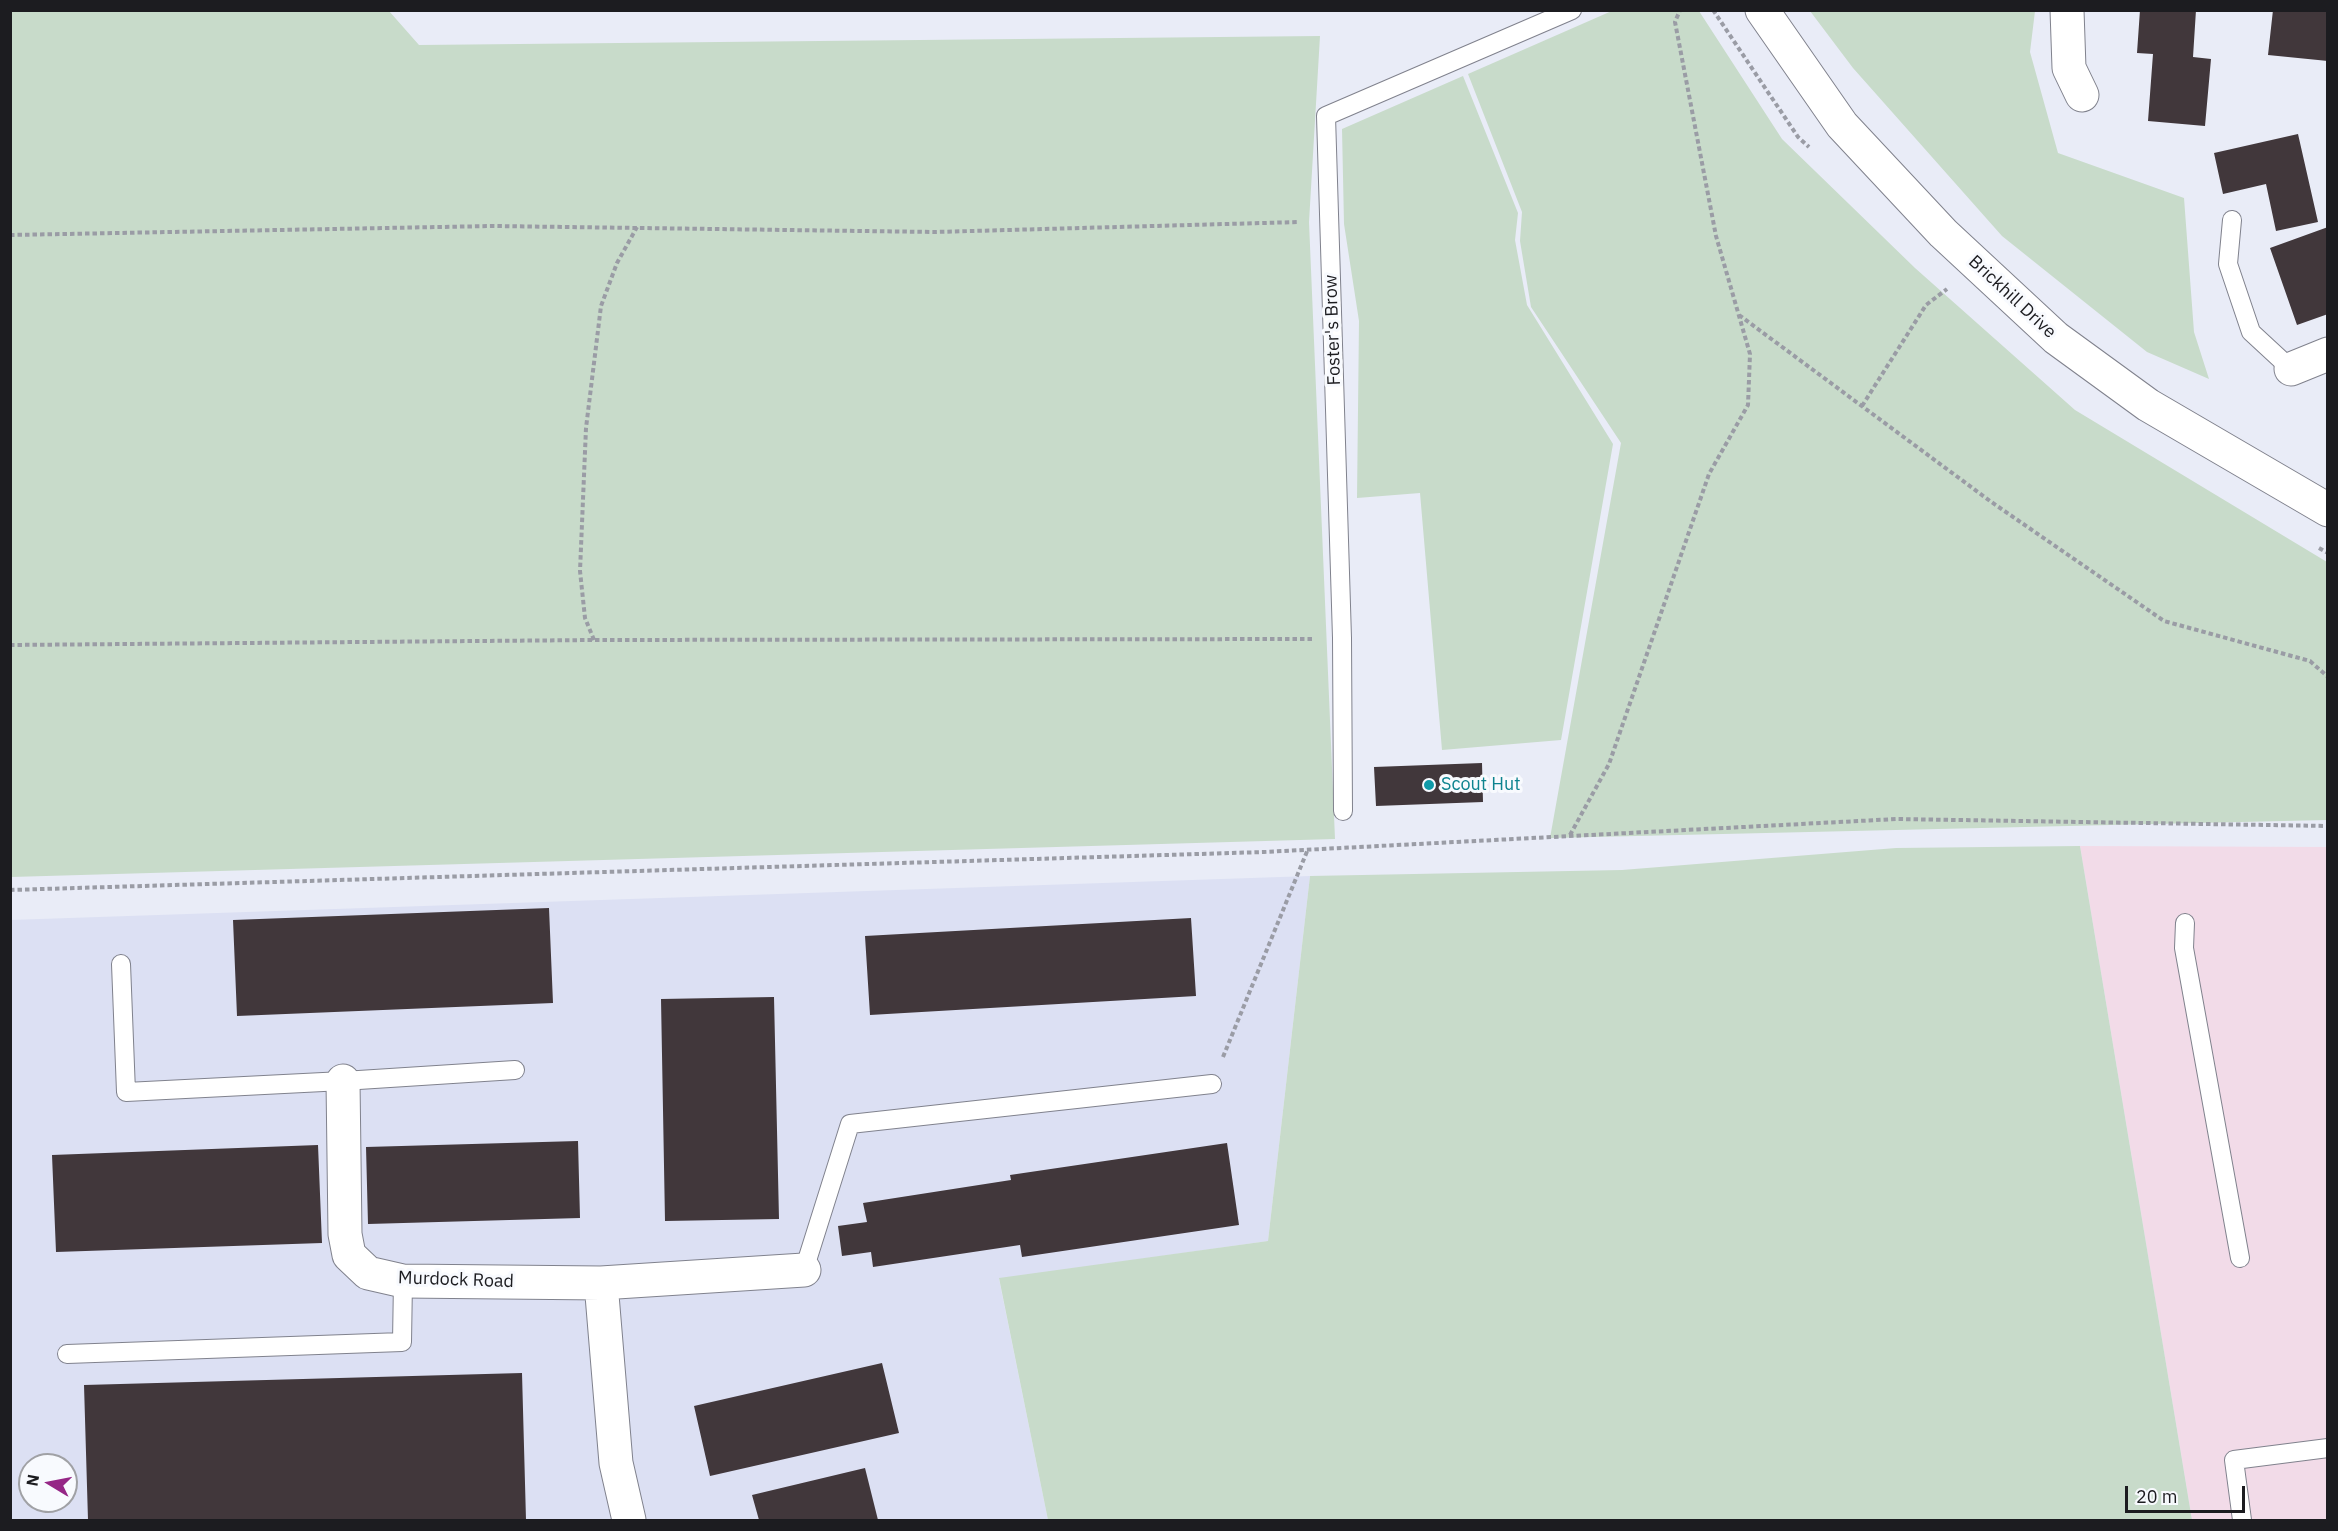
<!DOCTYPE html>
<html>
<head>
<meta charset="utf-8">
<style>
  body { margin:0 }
  #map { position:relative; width:2338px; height:1531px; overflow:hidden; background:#e9ecf7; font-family:"IBM Plex Sans",sans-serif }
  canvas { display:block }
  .frame { position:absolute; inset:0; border:12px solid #1c1c20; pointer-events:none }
  .north { position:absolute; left:18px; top:1453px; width:60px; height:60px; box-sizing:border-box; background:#f8fafe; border:2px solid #a0a1a5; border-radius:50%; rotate:280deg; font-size:16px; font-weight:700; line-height:24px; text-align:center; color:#1c1c20 }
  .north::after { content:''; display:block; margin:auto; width:21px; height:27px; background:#952686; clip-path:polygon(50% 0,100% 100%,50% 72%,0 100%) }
  .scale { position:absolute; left:2125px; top:1486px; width:120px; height:27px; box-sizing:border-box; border:3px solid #1c1c20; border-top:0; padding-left:8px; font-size:18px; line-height:21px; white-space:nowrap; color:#1c1c20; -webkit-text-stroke:4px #f8fafe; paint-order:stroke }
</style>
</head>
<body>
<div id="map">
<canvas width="2338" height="1531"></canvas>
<div class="frame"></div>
<div class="north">N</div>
<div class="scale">20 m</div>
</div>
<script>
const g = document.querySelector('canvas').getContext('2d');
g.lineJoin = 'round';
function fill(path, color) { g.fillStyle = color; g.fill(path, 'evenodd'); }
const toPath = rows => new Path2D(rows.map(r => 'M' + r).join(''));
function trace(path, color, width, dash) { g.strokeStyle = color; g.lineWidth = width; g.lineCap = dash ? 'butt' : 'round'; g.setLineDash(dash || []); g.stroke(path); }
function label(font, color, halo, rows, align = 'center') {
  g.font = font + ' "IBM Plex Sans",sans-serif'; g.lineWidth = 6; g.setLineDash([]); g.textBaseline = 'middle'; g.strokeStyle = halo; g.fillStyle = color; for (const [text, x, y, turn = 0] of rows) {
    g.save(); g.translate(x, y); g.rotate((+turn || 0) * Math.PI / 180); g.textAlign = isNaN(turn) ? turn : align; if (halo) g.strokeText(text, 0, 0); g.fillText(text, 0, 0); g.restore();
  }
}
fill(toPath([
  [2080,846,2327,847,2327,1520,2192,1520]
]), '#f2dbe8');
fill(toPath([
  [1310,876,1268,1241,999,1279,1048,1520,11,1520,10,920],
  [30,1465,66,1465,66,1501,30,1501]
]), '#dce0f3');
fill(toPath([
  [1614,10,1699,11,1782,139,1915,268,2075,410,2327,562,2327,820,1550,838,1621,443,1531,307,1520,241,1522,212,1468,74],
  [10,11,389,11,419,45,1320,36,1309,222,1335,839,11,877],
  [1810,11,2035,11,2030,52,2058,153,2184,198,2194,332,2209,379,2147,352,2002,236,1853,68],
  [1463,76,1518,213,1515,240,1527,305,1613,444,1561,740,1442,750,1420,493,1357,498,1359,321,1344,224,1342,129],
  [2080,846,2192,1520,1048,1520,999,1278,1268,1241,1310,876,1622,870,1896,848]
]), '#c8dbca');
fill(toPath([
  [2140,10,2196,10,2193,57,2211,59,2205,126,2148,121,2153,54,2137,53],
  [2273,10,2328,10,2328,61,2268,55],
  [2298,134,2318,222,2276,231,2266,184,2223,194,2214,153],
  [2328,227,2328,314,2297,325,2270,248],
  [1482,763,1483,802,1376,806,1374,767],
  [549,908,553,1003,237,1016,233,920],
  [1191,918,1196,996,870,1015,865,936],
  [774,997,779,1219,665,1221,661,999],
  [578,1141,580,1218,368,1224,366,1147],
  [1227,1143,1239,1225,1022,1257,1020,1245,873,1267,871,1252,842,1256,838,1226,867,1222,863,1203,1011,1180,1010,1175],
  [318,1145,322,1243,56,1252,52,1155],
  [882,1363,899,1433,710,1476,694,1406],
  [522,1373,526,1520,88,1520,84,1385],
  [865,1468,878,1520,759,1520,752,1495]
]), '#41373b');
const service = toPath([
  [2232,220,2228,264,2251,332,2291,369],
  [1343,811,1342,638,1326,116,1572,10],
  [2185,923,2184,948,2240,1258],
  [121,964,126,1092,343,1081,515,1070],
  [804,1270,850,1124,1212,1084],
  [67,1354,402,1342,403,1281],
  [2242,1520,2234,1460,2328,1448]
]);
const minor = toPath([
  [2067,10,2069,68,2082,95],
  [2291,369,2328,354],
  [343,1081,345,1234,349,1255,368,1273,403,1281,601,1283,616,1463,629,1520],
  [601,1283,804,1270]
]);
const tertiary = toPath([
  [1762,10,1842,125,1943,233,2056,338,2148,405,2328,510]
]);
trace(service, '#80828d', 20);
trace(minor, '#80828d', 35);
trace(tertiary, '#80828d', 35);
trace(toPath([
  [1713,10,1798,137,1809,147],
  [10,235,493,226,935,232,1299,222],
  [1739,315,1990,501,2164,621,2310,661,2328,677],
  [1862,406,1926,305,1947,289],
  [2319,548,2328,553],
  [594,640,585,618,580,571,586,428,601,306,617,263,637,227],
  [10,645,594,640,1312,639],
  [1570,835,1609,764,1709,474,1748,405,1750,354,1716,236,1675,22,1680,10],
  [10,890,1264,852,1897,819,2328,826],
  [1223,1057,1308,849]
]), '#9a9ca5', 4, [4.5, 3]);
trace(service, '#fff', 18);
trace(minor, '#fff', 33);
trace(tertiary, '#fff', 33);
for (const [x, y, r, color] of [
  [1429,785,6,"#0f9aa8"]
]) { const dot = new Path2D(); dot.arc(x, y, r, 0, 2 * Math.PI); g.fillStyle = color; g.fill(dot); trace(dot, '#f8fafe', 2); }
label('18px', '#1c1c20', '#f8fafe', [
  ["Brickhill Drive",2012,297,43],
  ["Foster's Brow",1333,330,-92],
  ["Murdock Road",456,1280,2]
]);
label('18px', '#0d838f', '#f8fafe', [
  ["Scout Hut",1441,785]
], 'left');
</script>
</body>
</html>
